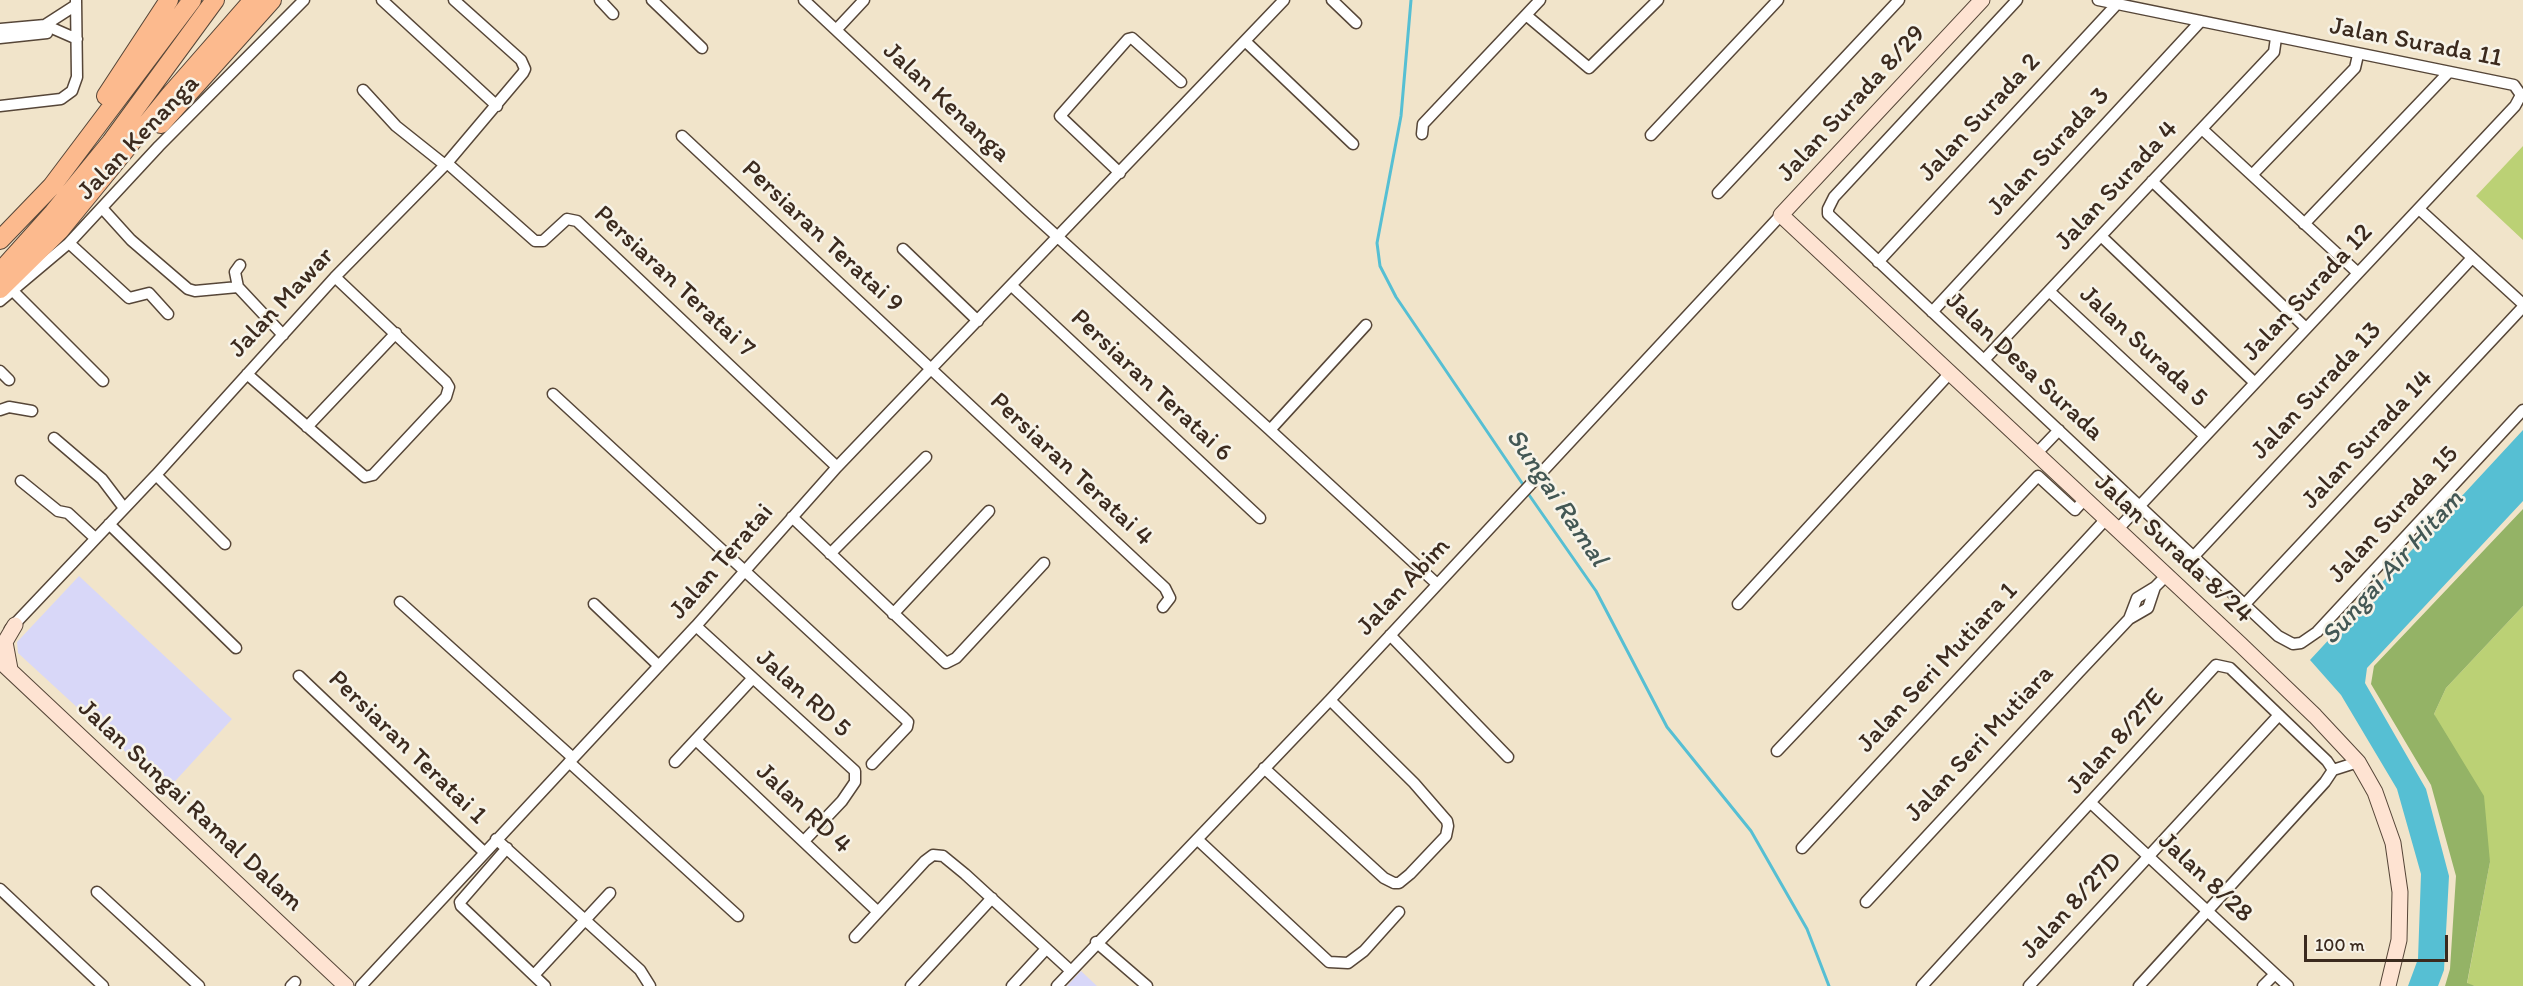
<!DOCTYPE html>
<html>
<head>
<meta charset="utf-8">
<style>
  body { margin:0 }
  #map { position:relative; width:2523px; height:986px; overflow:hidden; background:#f1e4ca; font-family:Itim,sans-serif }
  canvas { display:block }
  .scale { position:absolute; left:2304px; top:935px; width:144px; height:27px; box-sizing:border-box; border:3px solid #3b2a1e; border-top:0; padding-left:8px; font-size:18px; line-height:21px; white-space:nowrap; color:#3b2a1e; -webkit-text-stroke:4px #f7f3e8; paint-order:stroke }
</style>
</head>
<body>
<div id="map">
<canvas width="2523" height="986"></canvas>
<div class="scale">100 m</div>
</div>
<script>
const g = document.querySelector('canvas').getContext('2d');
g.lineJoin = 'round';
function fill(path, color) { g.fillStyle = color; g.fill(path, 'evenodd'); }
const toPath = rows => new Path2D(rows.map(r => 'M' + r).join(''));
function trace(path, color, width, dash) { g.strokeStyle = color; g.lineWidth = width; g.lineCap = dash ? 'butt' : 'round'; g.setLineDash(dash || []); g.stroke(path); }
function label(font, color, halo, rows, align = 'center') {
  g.font = font + ' Itim,sans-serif'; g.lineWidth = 5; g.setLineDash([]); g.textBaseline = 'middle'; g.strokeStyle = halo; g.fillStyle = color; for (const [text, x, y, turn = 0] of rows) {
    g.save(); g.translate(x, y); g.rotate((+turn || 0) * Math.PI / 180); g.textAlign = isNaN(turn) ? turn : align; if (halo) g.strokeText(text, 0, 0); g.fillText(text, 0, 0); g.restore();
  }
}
fill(toPath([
  [79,576,232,719,167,790,18,653,17,642],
  [1081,971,1097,986,1067,986]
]), '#d8d7f8');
fill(toPath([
  [2523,146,2523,240,2476,196],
  [2523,606,2523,986,2475,986,2467,984,2490,862,2434,714,2446,688]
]), '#bbd175');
fill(toPath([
  [2523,509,2523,606,2446,688,2434,714,2484,796,2490,862,2467,983,2475,986,2445,986,2450,969,2456,876,2431,785,2371,684,2374,666]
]), '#94b366');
fill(toPath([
  [2523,430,2523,501,2367,668,2365,683,2426,789,2449,876,2444,970,2438,986,2408,986,2418,959,2421,874,2397,789,2341,695,2310,660]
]), '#56bfd3');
trace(toPath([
  [1411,0,1401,116,1377,243,1380,266,1396,297,1524,486],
  [1527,492,1596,591,1667,727,1751,831,1807,929,1829,986]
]), '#56bfd3', 3);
const street = toPath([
  [382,0,497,106],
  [600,0,613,14],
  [652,0,702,48],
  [804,0,1028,210,1270,430,1366,325],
  [1332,0,1356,23],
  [2017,0,1834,197,1828,209,1828,214,2278,636,2293,644,2301,643,2317,632,2523,410],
  [2098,0,2514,85,2521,95,2515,106,2117,530],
  [1526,15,1589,68,1658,0],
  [45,25,77,39],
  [0,29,45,25,76,5],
  [836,30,864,0],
  [0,38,47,33],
  [1245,41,1353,144],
  [363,90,396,126,445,165],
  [0,106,61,99,72,91,77,77,76,0],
  [2202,129,2358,273],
  [1422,134,1423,124,1540,0],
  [1651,135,1778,0],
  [682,136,1165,588,1170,598,1163,607],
  [447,163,535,241,543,241,567,219,577,221,837,467],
  [1120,173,1060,116,1128,39,1132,38,1181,82],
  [2252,175,2355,68,2358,55],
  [2152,181,2306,328],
  [1718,193,1899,0],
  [102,208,131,240,188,289,195,291,238,287],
  [2419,209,2523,304],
  [2304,224,2448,73],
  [2101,236,2255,383],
  [69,243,129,298,149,293,168,314],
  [903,249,978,321],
  [1878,262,2116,5],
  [240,265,235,272,238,287,283,335],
  [1012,286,1260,518],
  [12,290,103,381],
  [2049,291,2205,436],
  [0,301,69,243,159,146,304,0],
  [1932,312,2199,23],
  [1984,360,2274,52,2276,38],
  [0,371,9,380],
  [247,374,365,477,373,475,446,397,449,387,446,382,335,277],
  [553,394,904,718,908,722,907,727,872,764],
  [0,410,9,407,32,411],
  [307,427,396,333],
  [1270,430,1437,584],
  [54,438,102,479,124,508],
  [2036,454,2059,430],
  [156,475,225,544],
  [21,481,58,511,68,513,95,538],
  [792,517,946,663,956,658,1044,563],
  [109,524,236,648],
  [830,554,926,457],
  [2195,555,2472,258],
  [400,602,572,757],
  [594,604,659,666],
  [1738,604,1950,373],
  [2245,604,2523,307],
  [893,614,989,511],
  [2129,619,2137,598,2155,587,2166,576],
  [696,626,855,771,855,782,842,801,804,841],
  [10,629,156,475,335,277,447,163,523,73,525,69,521,60,454,0],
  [1390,635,1508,757],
  [299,676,484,852],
  [696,740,878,912],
  [1777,751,2038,476,2075,510,2085,499],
  [569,762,738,916],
  [675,762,752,679],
  [1264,768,1384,878,1394,883,1399,883,1410,874,1446,836,1448,826,1447,821,1414,783,1330,700],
  [2092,804,2288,986],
  [496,839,640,970,650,986],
  [1198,840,1329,962,1348,963,1364,951,1399,912],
  [507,848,460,902,461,906,545,986],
  [1802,848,2106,519],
  [0,889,103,986],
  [97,892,199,986],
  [1866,902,2079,672,2129,619,2148,608,2155,587],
  [855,937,925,861,933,855,943,856,965,874,1071,971],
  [1096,942,1147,986],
  [534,975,610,893],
  [291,986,295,982],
  [361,986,696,626,837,467,1284,0],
  [911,986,992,898],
  [1012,986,1046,949],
  [1057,986,1330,700,1781,215],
  [1922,986,2216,665,2230,668,2327,761,2333,770,2358,762],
  [2029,986,2279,715],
  [2139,986,2325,782,2333,770],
  [2263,986,2275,974]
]);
const secondary = toPath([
  [1982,0,1781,215,2240,644,2315,716,2358,762,2375,792,2393,843,2400,892,2399,940,2388,986],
  [0,661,346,986],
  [10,669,5,642,15,625]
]);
const highway = toPath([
  [106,96,169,0],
  [161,124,272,0],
  [0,240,52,186,192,0],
  [0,272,53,213,111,142,215,0],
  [0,289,60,230,170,95,253,0]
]);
trace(street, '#564638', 13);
trace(secondary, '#564638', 17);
trace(highway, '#564638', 20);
trace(street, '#fff', 10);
trace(secondary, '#fee3d2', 15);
trace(highway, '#fcba8e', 18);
label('26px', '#3b2a1e', '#f7f3e8', [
  ["Jalan Surada 11",2416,43,11],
  ["Jalan Kenanga",946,103,43],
  ["Jalan Surada 8/29",1852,104,-47],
  ["Jalan Surada 2",1980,118,-47],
  ["Jalan Kenanga",139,138,-46],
  ["Jalan Surada 3",2049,152,-47],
  ["Jalan Surada 4",2117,186,-47],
  ["Persiaran Teratai 9",822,237,43],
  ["Persiaran Teratai 7",674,282,43],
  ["Jalan Surada 12",2308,293,-47],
  ["Jalan Mawar",282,303,-47],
  ["Jalan Surada 5",2143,347,43],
  ["Jalan Desa Surada",2024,367,43],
  ["Persiaran Teratai 6",1151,386,43],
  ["Jalan Surada 13",2317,391,-47],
  ["Jalan Surada 14",2368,440,-47],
  ["Persiaran Teratai 4",1071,470,43],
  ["Jalan Surada 15",2394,515,-47],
  ["Jalan Surada 8/24",2173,549,43],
  ["Jalan Teratai",722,562,-49],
  ["Jalan Abim",1404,587,-47],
  ["Jalan Seri Mutiara 1",1938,668,-47],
  ["Jalan RD 5",803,694,42],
  ["Jalan 8/27E",2116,742,-48],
  ["Jalan Seri Mutiara",1980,744,-47],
  ["Persiaran Teratai 1",407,748,44],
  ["Jalan Sungai Ramal Dalam",190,806,43],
  ["Jalan RD 4",803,809,43],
  ["Jalan 8/28",2205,878,43],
  ["Jalan 8/27D",2072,906,-47]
]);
label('italic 27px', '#435754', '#f7f3e8', [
  ["Sungai Ramal",1556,498,56],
  ["Sungai Air Hitam",2393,568,-48]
]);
</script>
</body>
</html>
